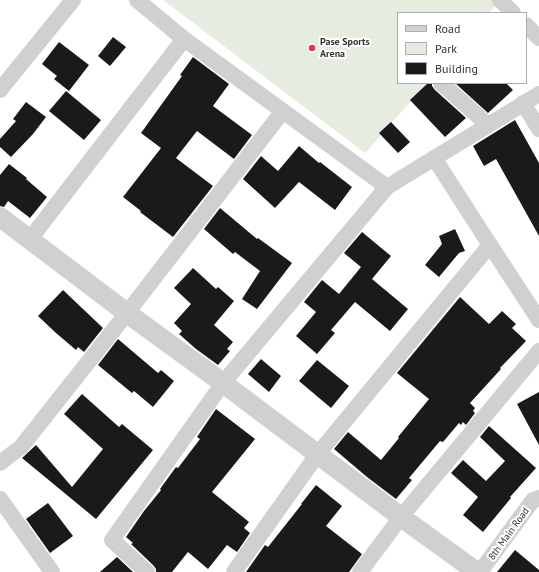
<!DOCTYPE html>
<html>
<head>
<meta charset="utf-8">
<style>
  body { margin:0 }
  #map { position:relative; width:539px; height:572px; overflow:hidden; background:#fff; font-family:"PT Sans",sans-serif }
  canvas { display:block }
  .legend { position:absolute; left:397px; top:12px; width:130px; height:72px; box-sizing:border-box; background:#fff; border:1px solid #adadad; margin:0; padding:5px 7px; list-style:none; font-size:12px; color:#333 }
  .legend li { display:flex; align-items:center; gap:8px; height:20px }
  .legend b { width:20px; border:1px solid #adadad }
</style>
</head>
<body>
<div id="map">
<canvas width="539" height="572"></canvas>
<ul class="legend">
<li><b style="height:5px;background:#d0d0d0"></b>Road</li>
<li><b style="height:11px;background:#e6ecdf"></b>Park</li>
<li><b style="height:11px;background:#1a1a1a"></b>Building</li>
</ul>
</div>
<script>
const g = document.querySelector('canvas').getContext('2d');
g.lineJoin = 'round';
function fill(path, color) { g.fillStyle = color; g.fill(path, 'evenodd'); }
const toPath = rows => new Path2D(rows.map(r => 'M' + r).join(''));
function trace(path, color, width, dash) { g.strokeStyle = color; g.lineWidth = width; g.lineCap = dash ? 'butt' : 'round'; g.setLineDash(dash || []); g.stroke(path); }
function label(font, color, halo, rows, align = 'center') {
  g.font = font + ' "PT Sans",sans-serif'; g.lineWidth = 4; g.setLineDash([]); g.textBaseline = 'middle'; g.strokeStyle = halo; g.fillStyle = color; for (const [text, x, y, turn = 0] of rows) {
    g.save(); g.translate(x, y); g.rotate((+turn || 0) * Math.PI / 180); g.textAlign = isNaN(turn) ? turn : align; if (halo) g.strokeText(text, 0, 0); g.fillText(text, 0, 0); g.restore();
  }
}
fill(toPath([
  [163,0,501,0,489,13,398,13,398,83,427,83,365,153]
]), '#e6ecdf');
fill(toPath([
  [113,37,126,47,110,66,98,56],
  [59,42,89,65,69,91,54,79,57,76,42,64],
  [193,57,229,84,213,106,252,135,234,159,197,131,176,158,213,186,173,237,140,212,141,211,123,197,161,148,141,133,182,76,180,75],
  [428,83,432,83,432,86,435,90,466,118,445,137,410,100],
  [455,83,506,83,513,90,488,113],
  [66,91,101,120,84,140,49,111],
  [26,102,46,117,33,134,11,157,0,147,0,139,16,121,13,119],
  [515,120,539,163,539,236,496,159,484,166,473,146],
  [391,122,410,142,398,153,379,133],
  [299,146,319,163,320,162,352,187,335,210,299,182,275,208,243,179,261,156,278,171],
  [9,164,27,178,26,179,47,197,30,218,8,201,4,207,0,206,0,175],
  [220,208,257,239,258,238,292,263,257,309,242,299,260,271,235,252,233,254,204,229],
  [455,229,465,251,459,253,439,277,425,265,442,244,439,236],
  [362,232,391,256,372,279,408,309,390,331,355,302,331,330,335,333,317,354,296,336,316,312,304,302,322,280,339,294,361,267,344,253],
  [193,268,216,289,218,287,234,301,214,325,233,342,227,349,230,351,218,365,196,349,179,334,182,331,174,323,191,304,174,288],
  [63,290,103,328,84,352,78,347,76,350,56,333,38,316],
  [460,297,489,324,502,311,516,324,512,328,526,341,500,368,501,369,470,403,475,408,473,411,475,413,466,425,463,422,461,425,459,423,443,442,440,441,409,478,412,480,396,499,367,477,334,449,348,432,381,460,399,438,398,437,429,399,397,373],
  [118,339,158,373,161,370,174,381,153,407,134,391,132,393,98,365],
  [261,359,281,376,269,392,248,374],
  [317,360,349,386,331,408,299,381],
  [539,392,539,445,517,404],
  [82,394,119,427,122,424,153,450,96,519,22,458,36,445,72,487,103,449,64,414],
  [216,409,255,439,212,492,249,522,244,528,250,533,237,552,227,545,208,569,188,552,172,572,156,572,156,569,153,565,131,544,133,543,126,537,144,511,161,490,160,489,176,467,178,468,200,439,197,437],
  [489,426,536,468,510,497,511,498,483,532,463,515,478,497,451,473,463,460,486,481,505,461,480,437],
  [316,485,342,506,326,526,362,554,349,572,246,572,265,545,268,547,302,504,301,504],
  [48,503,73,536,50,553,26,519],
  [515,550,539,570,539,572,497,572],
  [117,557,133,572,100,572]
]), '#1a1a1a');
trace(toPath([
  [137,0,184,39,387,187,223,383,112,540,147,572],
  [500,0,513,13],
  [526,25,539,38],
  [441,83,488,125],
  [0,90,73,0],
  [523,103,539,129],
  [434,158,490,245],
  [387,187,539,94],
  [30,239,184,39],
  [0,463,21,447,127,313,283,111],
  [0,499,52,572],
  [234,572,317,455,490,245,539,320],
  [360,572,401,517,539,351],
  [480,572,533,500,539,498]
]), '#d0d0d0', 16);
trace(toPath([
  [0,217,127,313,223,383,401,517,477,572]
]), '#d0d0d0', 20);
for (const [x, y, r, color] of [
  [312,48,4,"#e63946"]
]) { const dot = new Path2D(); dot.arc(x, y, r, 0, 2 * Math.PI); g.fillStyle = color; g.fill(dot); trace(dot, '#fff', 1.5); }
label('bold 10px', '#333', '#fff', [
  ["Pase Sports",320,42],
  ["Arena",320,54]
], 'left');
label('10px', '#333', '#fff', [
  ["8th Main Road",509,534,-54]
]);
</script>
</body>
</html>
